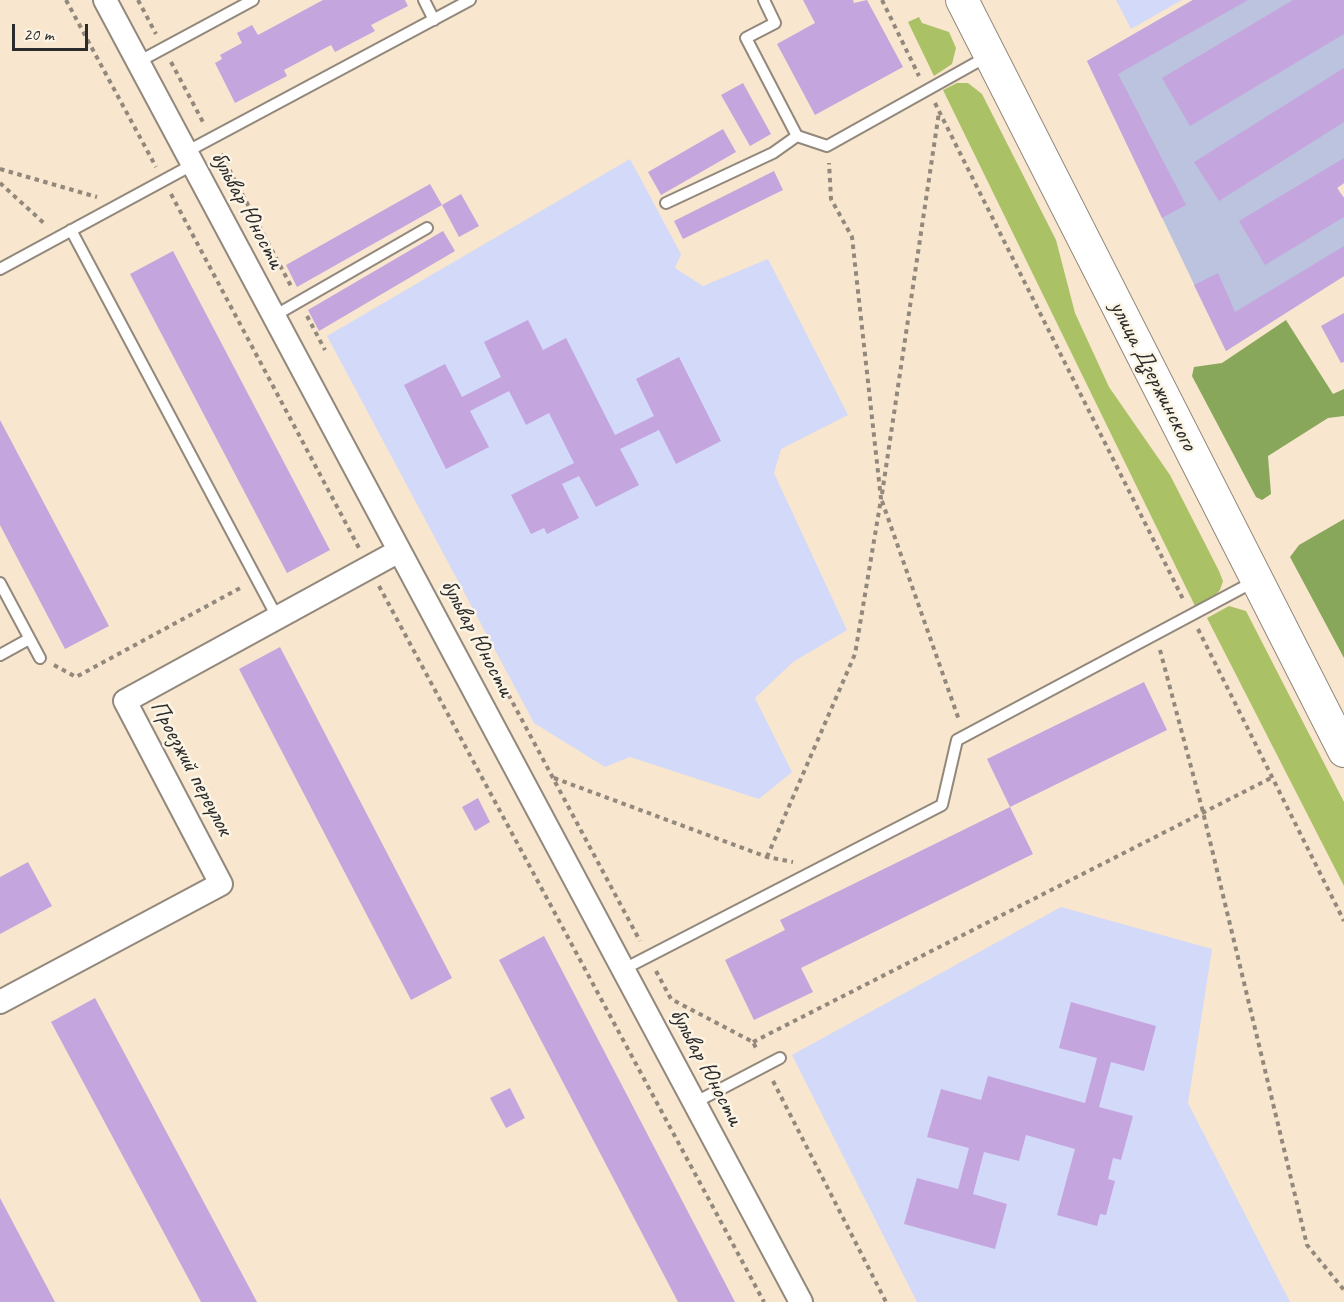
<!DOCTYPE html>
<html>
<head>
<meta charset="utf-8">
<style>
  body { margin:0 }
  #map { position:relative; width:1344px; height:1302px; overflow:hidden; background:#f8e6ce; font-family:Caveat,sans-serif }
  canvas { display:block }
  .scale { position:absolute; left:12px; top:24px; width:76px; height:27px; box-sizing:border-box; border:3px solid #2b2b2b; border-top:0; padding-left:8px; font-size:18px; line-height:21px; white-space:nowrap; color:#2b2b2b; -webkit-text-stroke:4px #fcf5e5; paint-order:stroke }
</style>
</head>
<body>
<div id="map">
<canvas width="1344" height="1302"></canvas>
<div class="scale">20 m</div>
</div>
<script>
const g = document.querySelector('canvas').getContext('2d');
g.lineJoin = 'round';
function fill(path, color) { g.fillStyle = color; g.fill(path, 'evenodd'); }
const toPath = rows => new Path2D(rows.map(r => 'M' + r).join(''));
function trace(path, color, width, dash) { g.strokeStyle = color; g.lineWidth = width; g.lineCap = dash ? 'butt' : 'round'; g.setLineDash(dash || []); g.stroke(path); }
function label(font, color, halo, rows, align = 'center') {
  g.font = font + ' Caveat,sans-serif'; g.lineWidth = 5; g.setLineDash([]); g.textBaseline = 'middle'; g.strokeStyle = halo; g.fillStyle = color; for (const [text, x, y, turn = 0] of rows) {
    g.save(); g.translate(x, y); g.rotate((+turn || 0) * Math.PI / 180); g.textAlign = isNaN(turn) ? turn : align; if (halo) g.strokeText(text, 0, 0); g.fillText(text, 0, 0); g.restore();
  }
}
fill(toPath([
  [1116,0,1182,0,1131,29],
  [630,159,681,254,675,268,703,286,768,259,848,415,781,449,774,473,847,630,793,662,755,698,792,772,759,799,630,757,605,767,534,723,327,336],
  [1061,907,1212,949,1188,1103,1290,1302,917,1302,792,1055]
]), '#d3d9f9');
fill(toPath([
  [1193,0,1344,0,1344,183,1337,188,1344,198,1344,276,1226,351,1087,61]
]), '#bcc3de');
fill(toPath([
  [919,17,922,23,949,32,956,48,952,64,934,76,908,22],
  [957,83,968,83,982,94,1056,240,1075,313,1109,387,1170,475,1219,571,1223,581,1220,590,1213,598,1196,608,943,90],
  [1229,606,1246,611,1344,802,1344,886,1207,618]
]), '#abc166');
fill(toPath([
  [1286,320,1333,394,1344,389,1344,416,1328,418,1268,456,1271,494,1262,500,1256,497,1192,376,1194,367,1222,363],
  [1344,519,1344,658,1290,557,1299,545]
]), '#88a75b');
fill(toPath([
  [323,0,405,0,408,6,371,25,375,31,335,52,331,45,284,70,287,76,235,103,215,63,222,59,220,55,242,43,237,33,252,25,258,35],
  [803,0,853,0,854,3,867,0,903,67,815,115,777,44,815,23],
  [1193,0,1248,0,1118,74,1186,205,1162,218,1087,61],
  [1293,0,1344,0,1344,34,1190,126,1162,78],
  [1344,68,1344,122,1219,201,1194,162],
  [743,83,771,134,750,146,721,95],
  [723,129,736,152,661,195,648,172],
  [1344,158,1344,183,1337,188,1344,198,1344,217,1265,265,1239,221],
  [774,171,783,190,683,239,674,221],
  [430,184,442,205,461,194,479,226,459,237,442,205,297,287,286,265],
  [443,231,455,251,319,331,308,310],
  [1344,246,1344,276,1226,351,1194,285,1218,273,1235,312],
  [173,251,330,550,287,573,130,274],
  [1344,313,1344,362,1341,363,1321,326],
  [528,320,543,350,566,338,615,435,654,416,636,379,679,357,721,441,676,464,659,430,620,449,639,485,596,507,579,476,562,484,579,518,547,534,544,528,531,534,511,495,574,463,549,413,526,425,509,391,470,411,489,447,446,469,404,385,445,364,462,397,501,377,484,342],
  [0,420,109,626,65,649,0,525],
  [280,647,452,978,411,1000,239,669],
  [1144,682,1167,730,1010,807,987,759],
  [478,798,490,822,475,831,462,807],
  [1010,807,1033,854,801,968,813,992,754,1020,725,960,785,930,780,920],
  [28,862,52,906,0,934,0,877],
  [544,936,735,1302,678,1302,499,960],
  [95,998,257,1302,201,1302,51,1022],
  [1071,1002,1156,1026,1144,1071,1111,1062,1099,1107,1133,1116,1121,1160,1113,1158,1108,1179,1115,1181,1106,1215,1100,1214,1097,1226,1057,1215,1075,1149,1026,1135,1019,1161,984,1152,973,1194,1007,1204,995,1249,904,1224,917,1178,958,1189,969,1148,927,1137,941,1089,981,1100,988,1076,1085,1103,1097,1058,1059,1048],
  [510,1088,525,1118,506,1128,490,1098],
  [0,1198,55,1302,0,1302]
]), '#c5a5de');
const lane = toPath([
  [424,0,434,20],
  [764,0,775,23,746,38,797,136],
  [138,62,253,0],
  [186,152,470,0],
  [666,203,773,153,797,136,827,146,988,56],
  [71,230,277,617],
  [0,269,192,165],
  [274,316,427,228],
  [0,583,40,658],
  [0,655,29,639],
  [624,969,942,805,957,740,1255,581],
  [694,1103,780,1058]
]);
const street = toPath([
  [105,0,801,1302],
  [0,1002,221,884,125,701,399,551]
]);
const secondary = toPath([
  [962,0,1344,751]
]);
trace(lane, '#92887c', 14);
trace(street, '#92887c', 26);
trace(secondary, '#92887c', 34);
trace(toPath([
  [66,0,156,167],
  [138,0,156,34],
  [882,0,919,76],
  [171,62,204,124],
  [935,103,1184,601],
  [221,154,292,288],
  [0,169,97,197],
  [0,183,46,225],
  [171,194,359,548],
  [307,316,325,350],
  [882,494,939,112],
  [882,501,959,720],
  [379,586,764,1302],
  [1198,629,1344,921],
  [483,647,640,941],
  [1160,650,1203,812,1307,1245,1344,1290],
  [54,665,76,677,242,587],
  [554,778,767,857,793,862],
  [767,857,855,654,881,499,852,237,831,199,829,163],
  [656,971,671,999,753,1042,757,1050],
  [753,1042,1271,778],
  [773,1081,886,1302]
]), '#92887c', 4, [4.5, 4.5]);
trace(lane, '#fff', 10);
trace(street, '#fff', 22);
trace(secondary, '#fff', 32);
label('24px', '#2b2b2b', '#fcf5e5', [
  ["бульвар Юности",247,210,62],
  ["улица Дзержинского",1153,376,63],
  ["бульвар Юности",477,638,62],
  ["Проезжий переулок",191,768,62],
  ["бульвар Юности",706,1067,62]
]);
</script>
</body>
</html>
